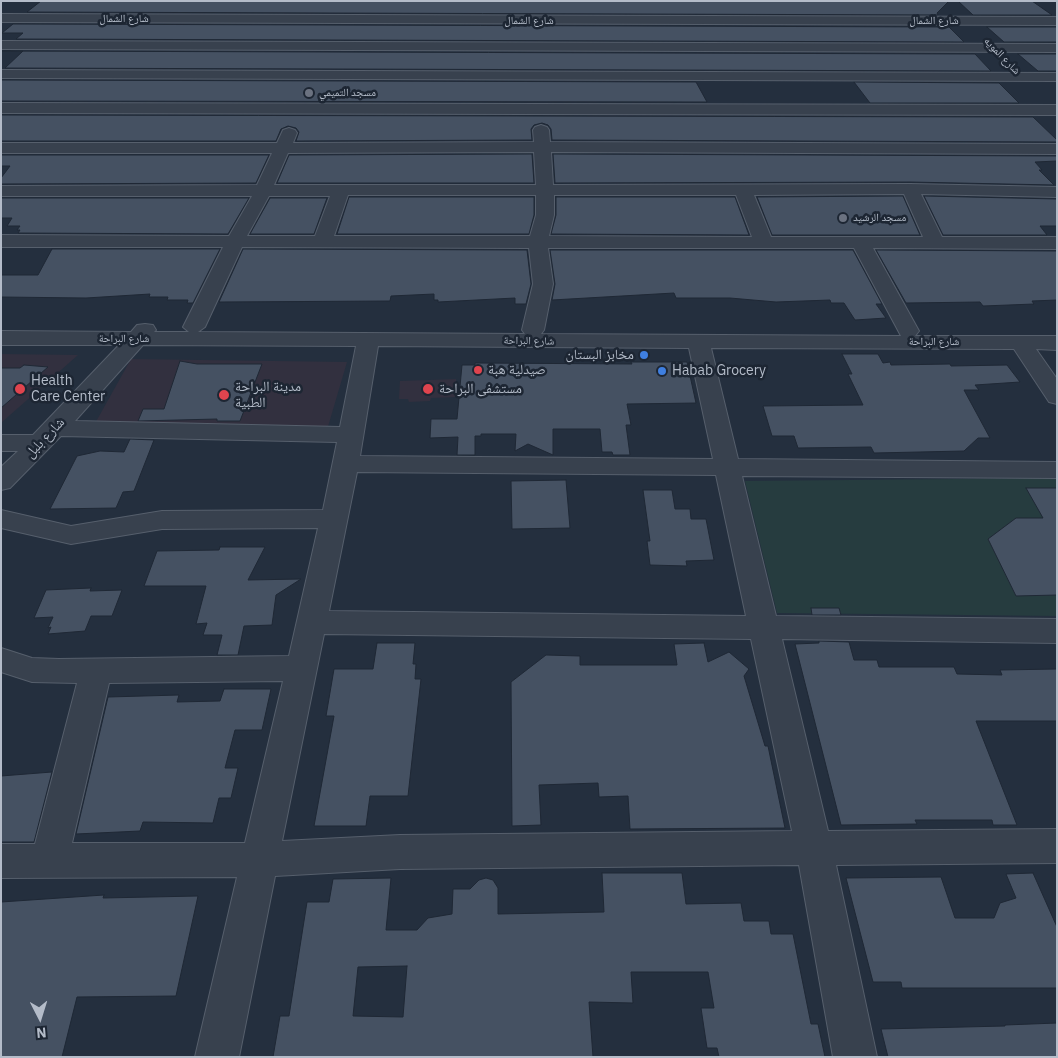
<!DOCTYPE html>
<html>
<head>
<meta charset="utf-8">
<style>
  body { margin:0 }
  #map { position:relative; width:1058px; height:1058px; overflow:hidden; background:#242f3e; font-family:"IBM Plex Sans",sans-serif }
  canvas { display:block }
  .frame { position:absolute; inset:0; border:2px solid #b4bcc9; pointer-events:none }
  .north { position:absolute; left:15px; top:993px; width:50px; height:50px; -webkit-text-stroke:4px #1d2633; paint-order:stroke; rotate:175deg; font-size:14px; font-weight:700; line-height:20px; text-align:center; color:#b4bcc9 }
  .north::after { content:''; display:block; margin:auto; width:18px; height:22px; background:#b4bcc9; clip-path:polygon(50% 0,100% 100%,50% 72%,0 100%) }
</style>
</head>
<body>
<div id="map">
<canvas width="1058" height="1058"></canvas>
<div class="frame"></div>
<div class="north">N</div>
</div>
<script>
const g = document.querySelector('canvas').getContext('2d');
g.lineJoin = 'round';
function fill(path, color) { g.fillStyle = color; g.fill(path, 'evenodd'); }
const toPath = rows => new Path2D(rows.map(r => 'M' + r).join(''));
function trace(path, color, width, dash) { g.strokeStyle = color; g.lineWidth = width; g.lineCap = dash ? 'butt' : 'round'; g.setLineDash(dash || []); g.stroke(path); }
function label(font, color, halo, rows, align = 'center') {
  g.font = font + ' "IBM Plex Sans","Noto Naskh Arabic",sans-serif'; g.lineWidth = 5; g.setLineDash([]); g.textBaseline = 'middle'; g.strokeStyle = halo; g.fillStyle = color; for (const [text, x, y, turn = 0] of rows) {
    g.save(); g.translate(x, y); g.rotate((+turn || 0) * Math.PI / 180); g.textAlign = isNaN(turn) ? turn : align; if (halo) g.strokeText(text, 0, 0); g.fillText(text, 0, 0); g.restore();
  }
}
fill(toPath([
  [1,354,78,355,1,423],
  [131,359,347,362,327,430,93,427],
  [456,379,456,397,431,398,430,401,409,402,408,399,399,399,400,381]
]), '#32303f');
fill(toPath([
  [1057,478,1057,616,777,613,745,481]
]), '#263c3f');
const building = toPath([
  [41,1,949,1,937,13,938,15,27,12,41,1],
  [958,1,1032,1,1052,15,973,15,958,1],
  [13,24,949,27,964,42,16,39,23,33,2,33,13,24],
  [987,27,1057,27,1057,42,1004,42,987,27],
  [2,51,975,54,991,71,5,68,23,51,2,51],
  [1018,54,1057,54,1057,71,1038,71,1018,54],
  [1,80,696,82,707,102,1,101,1,80],
  [854,82,999,83,1019,103,870,103,854,82],
  [1,115,1033,117,1057,140,1057,142,552,140,551,129,548,125,542,123,534,125,531,129,532,140,296,141,299,132,296,128,288,126,281,129,276,141,1,141,1,115],
  [532,154,534,183,277,183,289,155,532,154],
  [553,154,1057,156,1057,161,1035,162,1042,170,1039,170,1054,185,910,182,555,183,553,154],
  [1,155,269,155,256,183,1,184,1,178,10,166,1,166,1,155],
  [903,196,920,235,772,235,757,197,903,196],
  [924,196,1057,199,1057,226,1040,226,1047,235,943,235,924,196],
  [349,197,534,197,534,215,529,234,337,234,349,197],
  [556,197,735,197,749,235,551,234,556,215,556,197],
  [1,198,249,198,228,234,18,233,20,230,17,230,20,226,7,226,12,218,1,218,1,198],
  [270,198,327,198,314,234,250,234,270,198],
  [52,249,220,249,193,303,187,303,188,300,167,300,168,297,149,297,150,294,86,298,1,297,1,275,38,275,52,249],
  [243,249,527,250,531,284,526,304,515,304,515,298,438,302,438,300,434,300,434,294,391,296,390,301,219,302,243,249],
  [550,250,853,250,882,304,876,304,886,318,855,320,844,303,831,303,830,300,776,302,730,298,676,298,674,293,552,300,555,284,550,250],
  [876,250,1057,251,1057,300,1032,301,1034,304,983,306,980,302,906,303,876,250],
  [842,354,878,354,883,363,890,362,891,365,950,364,951,366,1007,365,1020,382,975,385,979,390,964,390,990,438,978,438,964,451,874,453,871,447,798,448,794,436,772,436,763,406,863,405,848,374,852,374,842,354],
  [180,361,197,364,262,364,240,421,217,421,217,419,138,421,143,409,164,409,180,361],
  [631,362,687,362,696,403,627,404,631,425,626,425,630,455,613,455,612,452,602,452,600,429,553,429,553,455,528,444,515,451,516,434,481,434,481,436,475,436,475,455,457,455,458,437,430,438,431,419,457,419,462,365,475,365,475,363,632,364,631,362],
  [24,365,48,367,1,408,1,368,20,368,24,365],
  [130,439,154,440,134,491,123,492,116,508,50,509,77,456,100,451,124,452,130,439],
  [566,480,570,528,512,529,511,481,566,480],
  [1026,488,1057,488,1057,595,1016,596,988,539,1016,518,1043,518,1026,488],
  [643,490,672,490,675,509,690,509,691,519,706,519,714,560,686,561,687,566,650,565,647,541,650,541,643,490],
  [220,547,265,547,248,580,301,579,276,595,272,625,244,626,238,655,217,655,222,635,203,635,207,623,196,624,206,586,144,586,157,551,219,550,220,547],
  [91,588,90,591,122,590,112,616,91,616,85,631,48,634,51,627,48,628,53,617,34,618,46,590,91,588],
  [811,608,839,608,841,615,812,615,811,608],
  [819,641,849,642,854,660,877,660,879,667,954,667,957,674,1002,675,1000,670,1057,669,1057,721,976,721,1017,825,993,825,992,820,915,820,917,824,841,825,795,644,819,643,819,641],
  [377,643,415,643,413,664,416,664,415,679,421,679,408,796,370,796,366,826,314,826,334,716,326,716,334,669,373,669,377,643],
  [704,643,708,662,729,652,749,669,744,676,765,746,768,746,785,828,630,829,628,796,599,797,598,783,539,785,541,825,512,826,511,682,546,655,580,656,580,665,677,665,674,644,704,643],
  [224,689,271,689,262,730,235,730,225,768,238,768,231,798,219,798,213,823,143,822,140,831,76,834,108,697,179,695,177,702,220,701,224,689],
  [52,772,34,842,1,842,1,776,52,772],
  [602,873,682,873,686,904,741,903,744,921,769,921,771,934,793,934,811,1024,818,1024,825,1057,719,1057,717,1048,707,1048,701,1008,714,1008,708,972,631,972,633,1003,589,1002,593,1057,273,1057,280,1016,289,1016,307,902,329,902,333,879,391,878,386,930,417,930,428,918,452,914,453,889,470,889,479,880,486,878,493,880,498,888,498,914,604,912,602,873],
  [407,966,403,1017,353,1016,358,967,407,966],
  [1033,873,1057,927,1057,988,902,988,901,982,873,982,846,878,941,877,955,918,994,918,1000,903,1016,898,1006,874,1033,873],
  [104,895,103,898,198,896,176,996,77,997,62,1057,1,1057,1,902,104,895],
  [1057,1023,1057,1057,888,1057,881,1029,1005,1026,1005,1025,1057,1023]
]);
fill(building, '#455162');
trace(building, '#1f2835', 1);
const minor = toPath([
  [1,14,1057,17,1057,25,1,22,1,14],
  [1,41,1057,44,1057,52,1,49,1,41],
  [1,70,1057,73,1057,81,1,78,1,70],
  [1,103,1057,105,1057,115,1,113,1,103],
  [541,125,547,127,549,130,550,142,1057,144,1057,154,551,152,553,185,910,184,1057,187,1057,197,921,194,942,237,1057,237,1057,249,873,248,919,331,915,336,1057,336,1057,350,1036,349,1057,379,1057,404,1049,402,1014,349,711,348,738,459,1057,462,1057,478,742,476,776,616,1057,619,1057,643,782,639,828,831,1057,829,1057,863,836,865,877,1057,833,1057,799,865,400,869,275,876,239,1057,195,1057,237,877,1,878,1,844,35,844,77,683,32,682,1,672,1,648,32,658,59,659,289,656,318,528,162,529,71,544,1,528,1,510,71,526,162,511,323,510,337,442,61,436,10,488,1,490,1,467,18,451,1,451,1,435,33,435,119,345,1,345,1,331,131,332,137,325,145,324,153,325,156,330,154,332,189,332,183,327,223,247,1,247,1,235,229,236,252,196,1,196,1,186,257,185,272,153,1,153,1,143,277,143,283,130,289,128,295,130,297,133,293,143,534,142,533,130,535,127,541,125],
  [534,152,536,185,274,185,288,153,534,152],
  [904,194,923,237,771,237,754,195,904,194],
  [348,195,536,195,536,215,530,236,334,236,348,195],
  [554,195,736,195,752,237,549,236,554,215,554,195],
  [269,196,330,196,315,236,247,236,269,196],
  [242,247,529,248,533,284,522,330,525,334,198,332,205,327,242,247],
  [548,248,854,248,901,336,541,334,544,330,553,284,548,248],
  [143,345,356,346,340,427,75,421,143,345],
  [378,346,689,348,713,459,360,456,378,346],
  [357,472,716,475,746,616,329,611,357,472],
  [324,634,751,639,792,831,400,835,282,841,324,634],
  [283,681,245,843,72,843,109,683,283,681]
]);
trace(minor, '#565f6c', 2);
fill(minor, '#38414e');
for (const [x, y, r, color] of [
  [309,93,5,"#6b7280"],
  [843,218,5,"#6b7280"],
  [644,355,5,"#3f7fe0"],
  [478,370,5,"#e0444e"],
  [662,371,5,"#3f7fe0"],
  [20,389,6,"#e0444e"],
  [428,389,6,"#e0444e"],
  [224,395,6,"#e0444e"]
]) { const dot = new Path2D(); dot.arc(x, y, r, 0, 2 * Math.PI); g.fillStyle = color; g.fill(dot); trace(dot, '#1d2633', 2); }
label('11px', '#b4bcc9', '#1d2633', [
  ["شارع الشمال",124,19],
  ["شارع الشمال",529,21],
  ["شارع الشمال",934,21],
  ["شارع المويه",1002,56,46],
  ["شارع البراحة",124,339],
  ["شارع البراحة",529,341,1],
  ["شارع البراحة",934,342]
]);
label('11px', '#b4bcc9', '#1d2633', [
  ["مسجد التميمي",319,93],
  ["مسجد الرشيد",853,218]
], 'left');
label('14px', '#b4bcc9', '#1d2633', [
  ["مخابز البستان",634,355,"right"],
  ["صيدلية هبة",488,370],
  ["Habab Grocery",672,371],
  ["Health",31,381],
  ["Care Center",31,397],
  ["مدينة البراحة",235,387],
  ["الطبية",235,403],
  ["مستشفى البراحة",439,389]
], 'left');
label('14px', '#b4bcc9', '#1d2633', [
  ["شارع بلبل",45,438,-46]
]);
</script>
</body>
</html>
